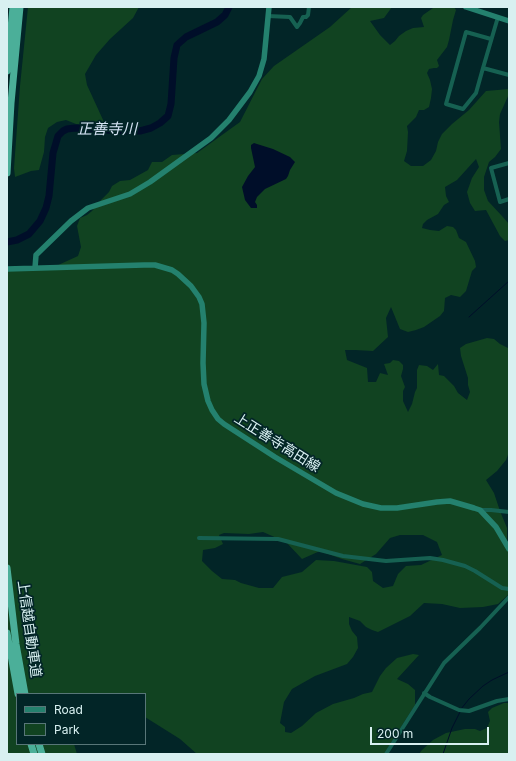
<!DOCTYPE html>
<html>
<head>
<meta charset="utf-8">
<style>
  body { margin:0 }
  #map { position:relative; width:516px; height:761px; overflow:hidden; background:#022527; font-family:Inter,sans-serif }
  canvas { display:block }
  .frame { position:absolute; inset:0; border:8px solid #d8f0f1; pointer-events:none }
  .legend { position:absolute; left:16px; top:693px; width:130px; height:52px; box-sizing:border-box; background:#022527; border:1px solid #587678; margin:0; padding:5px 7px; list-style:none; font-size:12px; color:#d8f0f1 }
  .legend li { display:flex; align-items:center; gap:8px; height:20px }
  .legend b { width:20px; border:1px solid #587678 }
  .scale { position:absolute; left:370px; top:727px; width:119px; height:18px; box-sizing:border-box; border:2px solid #d8f0f1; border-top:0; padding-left:5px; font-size:12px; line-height:14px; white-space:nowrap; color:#d8f0f1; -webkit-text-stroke:3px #022527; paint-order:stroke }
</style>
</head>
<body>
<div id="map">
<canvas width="516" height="761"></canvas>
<div class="frame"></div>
<ul class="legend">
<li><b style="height:5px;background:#24816e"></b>Road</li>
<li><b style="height:11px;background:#114321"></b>Park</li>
</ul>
<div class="scale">200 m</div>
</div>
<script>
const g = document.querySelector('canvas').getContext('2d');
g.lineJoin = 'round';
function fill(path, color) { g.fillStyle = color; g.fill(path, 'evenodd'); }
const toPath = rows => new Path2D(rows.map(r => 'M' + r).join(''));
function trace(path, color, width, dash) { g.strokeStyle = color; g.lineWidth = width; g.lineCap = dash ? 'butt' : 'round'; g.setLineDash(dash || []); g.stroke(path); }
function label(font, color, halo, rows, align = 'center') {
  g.font = font + ' Inter,"Noto Sans JP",sans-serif'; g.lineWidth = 3.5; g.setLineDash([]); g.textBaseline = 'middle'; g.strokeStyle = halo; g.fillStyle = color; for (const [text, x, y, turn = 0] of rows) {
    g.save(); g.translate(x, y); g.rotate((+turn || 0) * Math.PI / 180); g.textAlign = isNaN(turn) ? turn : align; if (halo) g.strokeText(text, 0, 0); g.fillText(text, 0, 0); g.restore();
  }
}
fill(toPath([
  [28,7,139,7,133,18,110,39,96,55,85,74,87,85,104,122,90,124,76,124,66,120,57,122,48,128,45,137,44,152,39,170,31,171,15,177,14,168,20,86],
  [352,7,392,7,384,18,370,21,380,35,390,45,395,41,399,36,406,31,413,28,424,27,421,18,423,15,433,8,454,7,456,10,453,20,449,40,447,47,437,60,439,66,437,68,434,68,429,69,427,73,430,80,432,89,431,98,429,107,424,110,419,110,416,117,407,126,408,132,407,151,404,161,411,166,423,166,431,160,436,151,438,142,442,134,452,124,469,110,486,91,509,89,509,94,500,114,499,122,501,149,495,157,489,162,484,177,484,190,488,201,502,216,509,224,509,240,505,241,500,236,486,210,475,211,470,203,467,192,472,178,479,167,476,159,457,180,445,187,446,196,449,202,444,205,438,214,427,220,423,224,422,228,430,230,439,231,447,226,453,227,456,230,459,238,466,242,475,261,476,267,472,271,466,291,460,297,451,295,445,298,444,311,440,316,424,327,416,330,408,332,400,329,391,307,386,318,388,337,373,351,355,350,345,350,347,360,367,368,368,382,376,382,380,373,388,375,384,364,390,363,393,360,399,361,403,365,403,369,401,376,405,387,403,391,403,401,408,412,412,404,415,392,417,388,417,370,419,365,427,366,433,370,438,364,439,375,444,376,454,386,458,393,467,400,470,392,468,385,468,378,461,356,460,348,466,344,487,338,494,339,500,344,508,348,509,345,509,452,506,460,497,471,486,480,494,493,500,511,507,528,507,540,509,545,509,594,498,604,483,607,460,608,442,604,424,603,410,616,378,632,372,630,366,627,360,621,349,617,349,624,352,631,357,637,358,648,353,657,347,664,315,676,292,689,284,702,280,723,285,727,285,732,291,733,302,726,316,713,333,704,354,698,363,694,372,692,380,676,386,668,397,658,413,654,419,655,397,679,408,684,415,690,415,705,406,719,384,754,197,754,180,739,145,717,145,694,17,694,17,744,74,744,77,754,7,754,7,271,56,266,78,256,81,247,77,226,80,218,87,215,92,211,100,201,109,192,112,186,120,181,130,180,148,170,152,162,162,162,172,155,197,153,240,122,262,79,274,66,330,27],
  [263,532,286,542,302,559,320,551,342,559,360,564,376,554,390,538,400,535,423,535,437,542,442,555,421,565,406,566,398,574,393,586,383,588,373,581,372,572,367,567,334,561,316,560,302,572,282,577,273,588,259,588,241,583,235,580,222,579,212,571,202,561,203,550,215,548,223,544,219,535,224,533,249,534],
  [504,703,509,703,509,754,419,754,422,750,433,740,446,733,465,729,475,729,480,731,487,728,490,721,488,712,492,708]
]), '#114321');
fill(toPath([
  [254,143,257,144,273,149,290,157,295,162,290,170,288,176,286,179,265,189,257,197,255,202,257,205,257,208,251,208,245,200,242,187,248,176,255,167,251,148,251,145]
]), '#000e29');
trace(toPath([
  [469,317,509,281],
  [461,709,469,699,483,686,492,680,509,672],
  [443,754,452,728,460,712]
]), '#000e29', 1);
trace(toPath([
  [7,242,17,240,29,234,40,221,46,208,49,196,53,153,58,136,63,131,67,129,75,128,123,131,140,131,151,128,160,123,168,116,171,104,174,58,177,45,186,37,217,22,225,15,229,7]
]), '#000e29', 7);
trace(toPath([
  [268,16,290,17,297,27,300,23,303,17,306,17,308,15,309,7],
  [491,39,466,32,446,104,463,109,476,93,483,68,509,75],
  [483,68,498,17],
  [509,163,491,168,500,202,509,199],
  [480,510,491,510,509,512],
  [199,538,278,539,343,556,386,561,430,558,443,560,465,566,475,571,502,588,509,589],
  [424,693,430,697,459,710,469,711,497,701,509,699],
  [386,754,444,663,480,628,509,597]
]), '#166152', 4);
trace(toPath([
  [466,7,509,21],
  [35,268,36,255,71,221,88,208,130,194,150,182,211,138,229,120,250,92,259,76,264,59,269,7],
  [7,269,144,265,155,265,172,270,178,274,191,286,199,297,202,304,204,323,203,363,204,384,208,401,212,410,218,419,224,424,275,457,336,493,363,504,381,508,397,508,437,502,450,501,474,508,480,510,496,527,509,549]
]), '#24816e', 5.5);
trace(toPath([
  [7,71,13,7],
  [7,173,11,103,20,7],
  [7,568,16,644,25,694],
  [7,633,18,694],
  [31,744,34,754],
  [39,744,42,754]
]), '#4baf99', 7);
label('14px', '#d8f0f1', '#022527', [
  ["上正善寺高田線",277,443,32],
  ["上信越自動車道",29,629,82]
]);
label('italic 15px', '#d6e4f5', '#022527', [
  ["正善寺川",107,129]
]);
</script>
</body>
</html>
